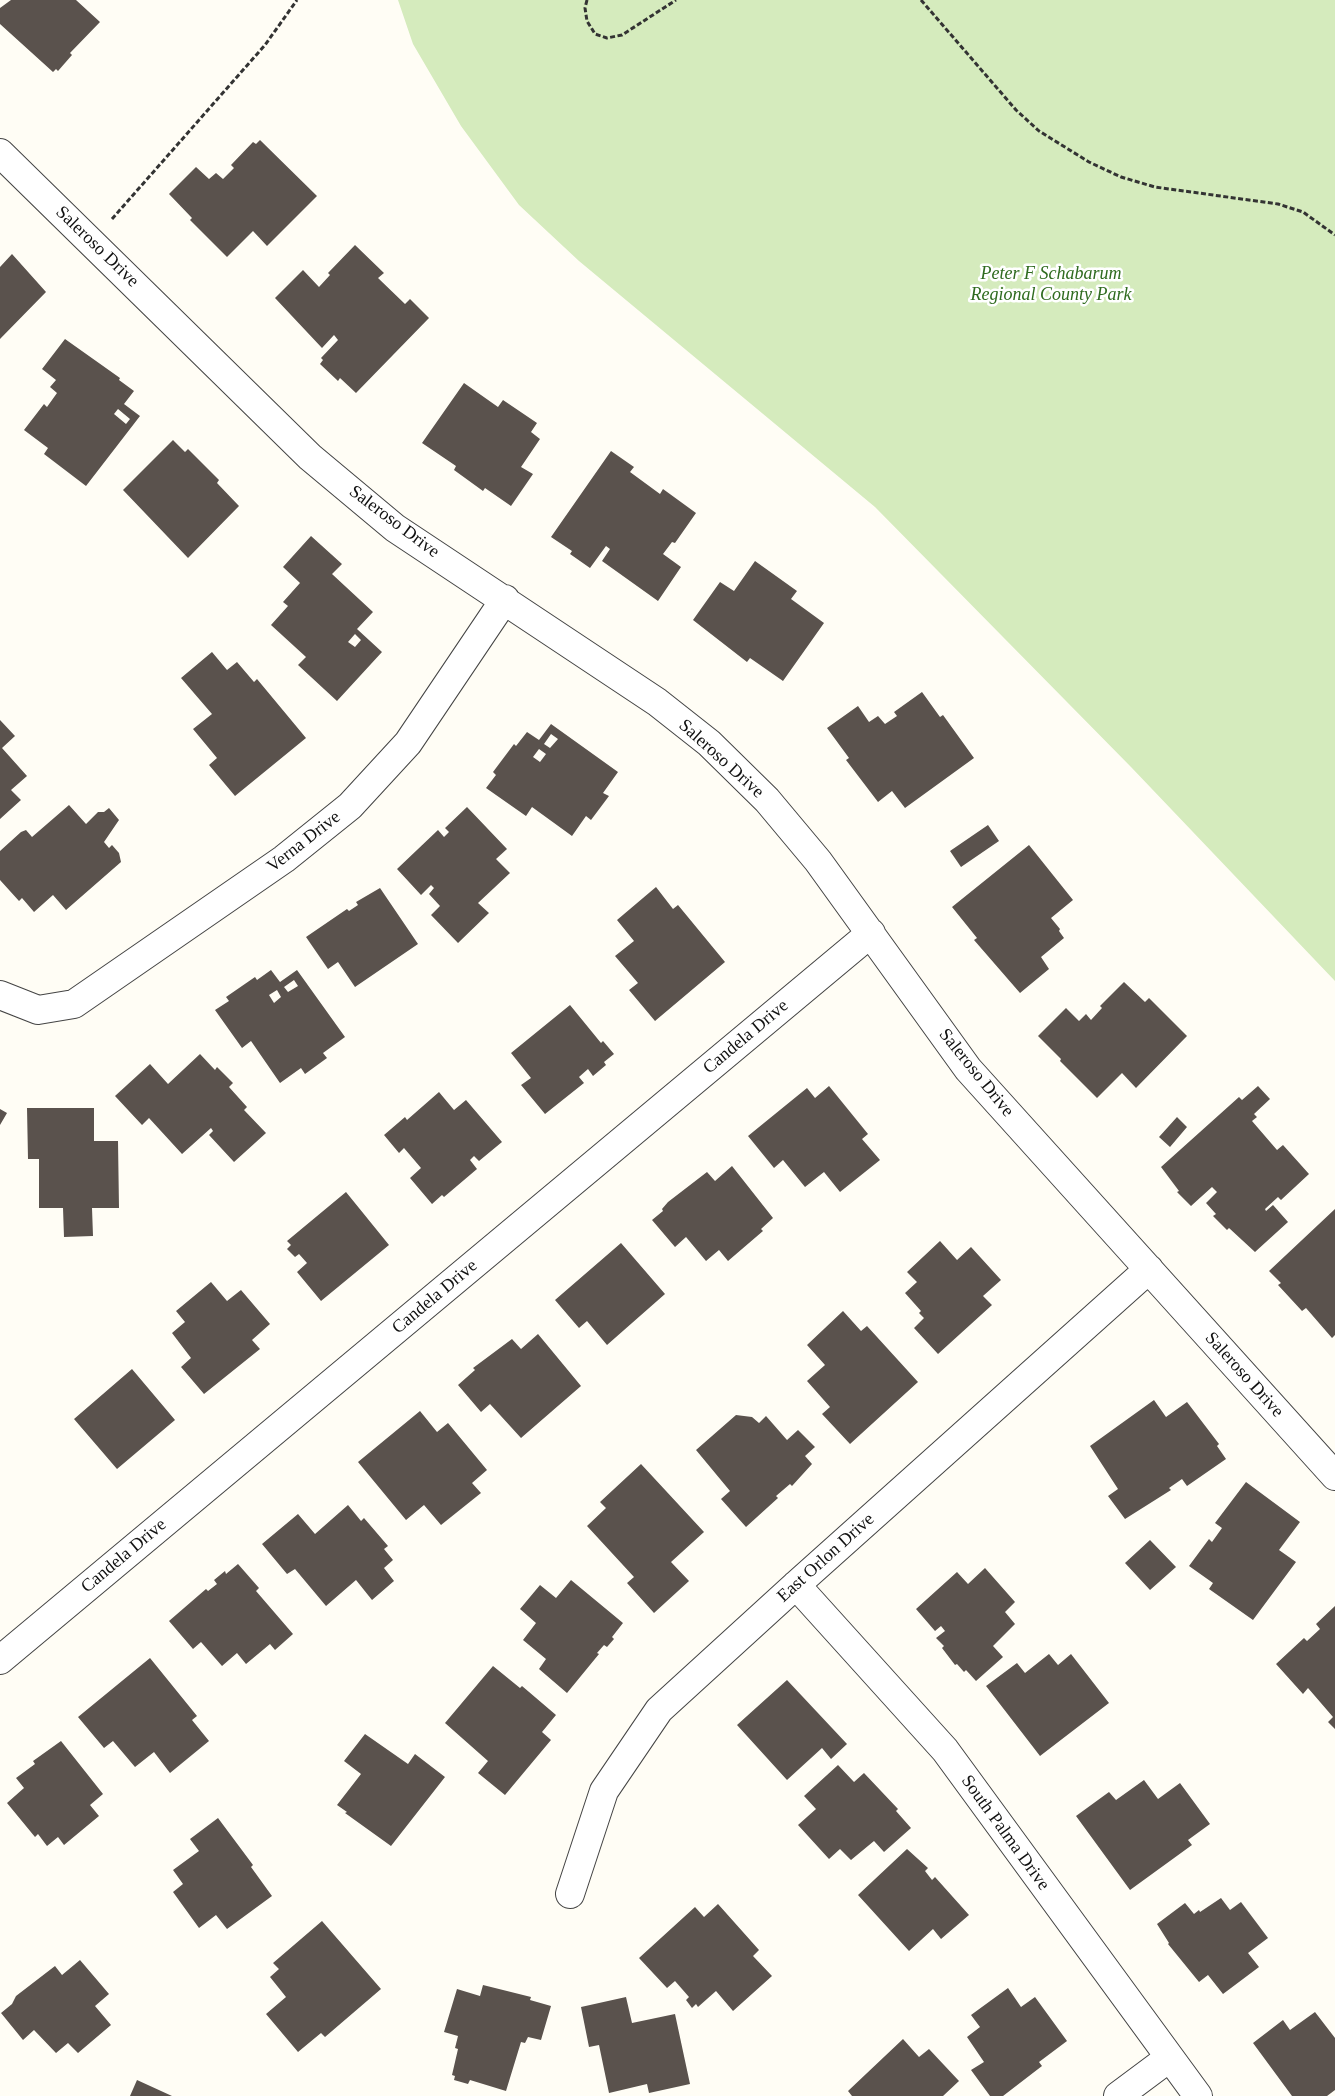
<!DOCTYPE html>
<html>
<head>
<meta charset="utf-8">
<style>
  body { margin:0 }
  canvas { display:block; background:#fffdf5 }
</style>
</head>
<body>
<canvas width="1335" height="2096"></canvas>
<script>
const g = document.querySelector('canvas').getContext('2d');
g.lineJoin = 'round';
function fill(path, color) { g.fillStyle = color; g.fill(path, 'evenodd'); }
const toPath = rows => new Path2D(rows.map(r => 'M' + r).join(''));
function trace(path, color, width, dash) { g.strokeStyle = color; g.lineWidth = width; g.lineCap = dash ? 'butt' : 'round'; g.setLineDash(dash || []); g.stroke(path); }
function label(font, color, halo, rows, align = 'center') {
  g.font = font + ' Georgia,serif'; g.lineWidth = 5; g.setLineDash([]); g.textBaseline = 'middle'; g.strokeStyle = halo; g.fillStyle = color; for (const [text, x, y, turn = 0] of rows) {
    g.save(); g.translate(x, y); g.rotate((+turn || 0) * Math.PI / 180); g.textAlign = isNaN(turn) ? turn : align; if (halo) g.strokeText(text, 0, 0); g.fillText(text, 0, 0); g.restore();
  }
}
fill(toPath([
  [398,0,1335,0,1335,981,1131,767,875,507,579,261,519,205,461,126,413,44]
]), '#d5ebbd');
fill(toPath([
  [11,0,76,0,100,22,70,53,72,55,58,71,56,69,53,72,0,24,0,8],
  [260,140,317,196,267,246,253,231,227,257,190,220,192,218,169,194,196,167,209,179,216,173,223,179,234,168,231,165,253,142,256,144],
  [355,245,384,273,378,278,405,304,410,299,429,318,356,393,340,378,338,381,320,364,323,360,321,358,338,340,334,335,322,348,275,298,303,270,319,287,330,275,328,273],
  [12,254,46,292,0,339,0,267],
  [65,339,120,378,119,380,134,391,124,404,140,416,86,486,44,454,48,448,24,430,44,404,47,407,57,393,50,387,56,380,42,369],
  [118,409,130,419,126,424,114,414],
  [464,383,498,407,503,400,537,423,531,432,540,439,521,467,533,474,511,506,485,488,483,491,454,470,456,466,422,443],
  [173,440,185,452,188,449,219,480,217,483,239,506,188,558,123,490],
  [611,451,634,467,630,472,660,494,663,489,696,513,675,543,672,542,663,554,681,567,658,601,602,561,610,549,606,546,590,568,570,554,572,551,551,537],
  [311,536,342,564,332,574,373,612,357,629,382,652,337,701,298,665,306,657,271,625,288,606,283,602,300,583,283,567],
  [355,634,361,640,355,647,348,642],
  [755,561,797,591,791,599,824,623,783,681,750,658,747,662,693,620,720,582,734,591],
  [212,652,227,670,237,662,254,682,257,679,306,738,235,796,209,765,217,758,193,729,212,714,181,678],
  [922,692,940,717,943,715,974,758,905,808,892,791,878,802,846,760,849,758,827,728,858,706,869,722,878,716,885,724,897,716,894,712],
  [0,720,15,736,2,748,27,776,11,790,21,800,0,819],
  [551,724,618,772,603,793,609,796,591,820,586,816,572,836,532,807,526,816,486,788,496,775,493,772,514,744,516,746,527,732,539,740],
  [551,734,558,739,550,748,544,744],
  [539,749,546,754,540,762,533,757],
  [69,805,86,824,98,812,104,812,109,808,119,820,104,842,109,848,112,845,119,853,121,862,66,910,53,895,34,912,22,898,19,901,0,880,0,851,21,832,26,830,32,837],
  [467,807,507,849,496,859,510,873,478,903,489,913,458,943,431,915,440,906,429,894,434,888,431,885,421,895,397,869,438,830,444,837,449,832,445,828],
  [988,825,999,841,961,867,950,851],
  [1029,845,1073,900,1051,918,1060,929,1059,931,1064,938,1041,957,1049,969,1020,993,974,940,977,938,952,907],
  [656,887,673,909,678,905,725,962,655,1021,629,990,638,983,615,956,634,941,617,920],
  [380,888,418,944,355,987,338,962,328,969,306,937,347,909,349,911,358,905,356,902],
  [271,970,280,982,297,970,345,1037,323,1053,327,1058,305,1074,301,1068,280,1083,251,1041,242,1048,215,1010,229,1001,226,997,255,977,257,980],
  [294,980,298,986,288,992,284,987],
  [277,990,281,997,274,1003,269,995],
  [1124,982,1145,1002,1149,998,1187,1036,1136,1088,1122,1073,1097,1098,1060,1061,1061,1059,1038,1036,1066,1008,1079,1021,1086,1014,1091,1020,1102,1008,1100,1006],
  [570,1005,601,1043,603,1041,614,1054,604,1062,606,1065,593,1076,588,1069,579,1077,584,1083,545,1114,521,1085,531,1078,511,1053],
  [200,1054,215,1070,217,1067,233,1083,229,1087,247,1107,244,1110,266,1133,234,1162,209,1135,213,1131,211,1128,182,1154,149,1118,142,1125,115,1096,150,1064,168,1084],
  [829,1086,868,1134,862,1139,880,1160,840,1192,824,1172,805,1187,783,1160,774,1168,748,1136,807,1088,815,1098],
  [1258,1086,1270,1099,1254,1114,1257,1117,1252,1121,1277,1150,1283,1145,1309,1174,1281,1200,1278,1197,1265,1209,1266,1211,1273,1205,1288,1222,1255,1252,1229,1228,1227,1230,1213,1216,1216,1214,1206,1203,1217,1192,1212,1187,1191,1206,1177,1192,1179,1191,1161,1167,1239,1097,1242,1100],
  [439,1092,454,1110,466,1100,502,1142,479,1161,474,1156,470,1160,477,1169,444,1197,442,1195,432,1204,410,1178,421,1168,404,1148,399,1153,384,1135,405,1117,407,1120],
  [27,1108,94,1108,94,1141,118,1141,119,1208,92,1208,93,1236,64,1237,63,1208,39,1208,39,1159,28,1159],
  [0,1109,7,1113,0,1125],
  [1177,1117,1187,1127,1170,1147,1159,1137],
  [732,1166,773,1218,761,1229,763,1231,728,1261,719,1250,706,1261,686,1237,675,1247,652,1220,663,1211,662,1209,668,1202,707,1172,715,1181],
  [346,1192,389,1245,321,1301,297,1272,307,1263,299,1254,295,1257,287,1249,291,1245,287,1241],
  [1335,1209,1335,1335,1332,1338,1306,1308,1302,1311,1278,1285,1281,1283,1269,1271],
  [940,1241,957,1260,971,1247,1001,1280,983,1296,992,1305,938,1354,914,1328,924,1318,919,1313,921,1311,905,1293,917,1282,907,1272],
  [621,1243,665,1294,607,1345,587,1321,579,1328,555,1300],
  [211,1282,227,1301,241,1290,270,1324,252,1340,260,1349,204,1394,181,1367,191,1358,172,1333,185,1322,176,1311],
  [843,1311,861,1331,867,1326,918,1382,850,1444,822,1414,830,1407,807,1381,825,1365,807,1345],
  [538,1334,581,1386,521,1438,490,1404,481,1412,458,1385,475,1370,473,1368,512,1339,521,1349],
  [132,1369,175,1420,117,1469,74,1419],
  [1154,1400,1166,1417,1187,1402,1219,1444,1217,1446,1226,1459,1187,1486,1182,1479,1169,1488,1171,1490,1125,1519,1108,1496,1118,1489,1090,1446],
  [420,1411,437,1432,448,1423,487,1470,472,1483,481,1493,441,1525,424,1505,406,1520,358,1462],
  [736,1415,752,1417,759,1423,766,1416,787,1440,798,1430,815,1447,805,1456,812,1464,792,1486,790,1484,776,1496,778,1498,746,1527,721,1499,730,1491,696,1450],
  [641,1464,704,1532,671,1562,689,1581,654,1613,627,1583,634,1577,587,1526,606,1508,600,1502],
  [1246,1482,1300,1522,1279,1550,1296,1562,1253,1620,1209,1589,1213,1583,1189,1566,1209,1539,1212,1542,1222,1528,1215,1523],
  [348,1505,361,1521,364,1518,388,1546,384,1549,393,1560,384,1568,394,1581,372,1600,356,1580,326,1606,295,1569,287,1574,262,1544,298,1514,315,1534],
  [1150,1540,1176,1567,1150,1590,1125,1563],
  [238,1564,259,1588,256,1591,293,1634,275,1650,270,1644,246,1664,237,1653,222,1666,201,1642,193,1649,169,1621,206,1589,208,1591,217,1584,214,1580,225,1571,226,1574],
  [985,1568,1015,1602,1005,1612,1015,1624,993,1646,1003,1657,976,1681,966,1670,964,1672,957,1664,955,1665,942,1648,944,1646,936,1638,945,1631,941,1626,935,1631,916,1609,957,1572,968,1584],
  [571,1580,623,1623,612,1637,614,1639,607,1647,604,1645,597,1653,599,1654,567,1693,539,1669,546,1659,523,1640,536,1623,520,1609,540,1585,556,1598],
  [1335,1606,1335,1729,1328,1722,1333,1717,1308,1688,1303,1694,1276,1664,1304,1638,1307,1641,1320,1629,1316,1624],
  [1049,1654,1058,1665,1071,1654,1109,1703,1040,1756,986,1686,1017,1663,1025,1673],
  [150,1658,197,1716,192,1720,209,1741,170,1773,154,1752,135,1767,113,1741,104,1748,78,1717],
  [493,1666,520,1688,522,1686,556,1715,542,1732,551,1740,505,1795,478,1773,488,1761,445,1723],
  [787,1680,847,1744,831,1759,822,1748,787,1780,737,1725],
  [365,1734,408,1764,415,1754,445,1777,391,1846,345,1813,347,1812,337,1805,361,1774,344,1761],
  [61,1741,103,1794,90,1805,99,1816,64,1845,58,1837,47,1846,38,1834,35,1837,7,1803,24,1788,16,1778,35,1764,33,1761],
  [838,1765,854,1782,864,1773,898,1809,896,1811,911,1828,884,1852,874,1841,851,1860,840,1849,829,1859,798,1825,816,1809,804,1796],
  [1144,1780,1158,1799,1180,1783,1210,1824,1188,1840,1192,1845,1130,1890,1076,1816,1109,1792,1116,1800],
  [218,1818,253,1865,251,1867,272,1896,227,1929,216,1915,199,1928,173,1892,183,1884,173,1870,199,1851,190,1839],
  [907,1849,928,1868,925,1871,932,1880,935,1877,969,1915,941,1939,933,1929,909,1951,858,1895],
  [1221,1898,1230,1910,1241,1902,1268,1938,1248,1953,1259,1967,1223,1994,1208,1975,1199,1982,1168,1944,1169,1943,1157,1924,1185,1903,1194,1914,1199,1910,1200,1912],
  [718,1904,759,1950,753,1956,772,1976,733,2011,716,1991,698,2007,696,2004,692,2008,686,2000,689,1997,675,1981,667,1988,639,1958,695,1907,704,1917],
  [322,1921,381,1989,325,2037,321,2033,298,2052,266,2014,286,1997,270,1977,279,1969,273,1963],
  [80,1960,109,1994,95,2006,111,2025,78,2053,68,2043,56,2053,34,2030,23,2040,1,2013,12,2004,16,1996,55,1966,62,1975],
  [483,1985,531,1997,530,2000,551,2006,541,2040,528,2037,525,2043,521,2042,506,2091,470,2080,468,2084,454,2080,455,2076,452,2075,458,2049,455,2048,458,2036,444,2032,457,1989,480,1996],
  [1008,1988,1021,2007,1035,1997,1067,2041,1039,2062,1042,2066,1003,2096,990,2096,971,2070,984,2062,967,2037,980,2027,971,2015],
  [626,1997,632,2023,675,2014,690,2084,649,2093,647,2084,609,2093,599,2045,589,2047,581,2007],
  [1315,2012,1335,2038,1335,2090,1327,2096,1292,2096,1253,2043,1283,2020,1290,2030],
  [903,2039,919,2057,929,2049,959,2081,943,2096,852,2096,848,2091],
  [137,2080,172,2096,130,2096]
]), '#5a524d');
const minor = toPath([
  [0,153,310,457,395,528,657,702,709,743,767,800,818,861,968,1069,1335,1476],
  [0,995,38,1010,74,1004,284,859,350,806,408,743,505,599],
  [796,1585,945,1750,1198,2096],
  [0,1660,871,933],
  [570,1894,604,1791,659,1710,796,1585,1149,1269],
  [1118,2096,1169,2058]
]);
trace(minor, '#444', 30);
trace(toPath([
  [587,0,585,8,587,21,595,34,607,38,622,35,676,0],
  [921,0,1016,110,1039,131,1089,162,1121,177,1155,187,1278,204,1303,212,1335,235],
  [112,219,265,45,297,0]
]), '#333', 3, [5, 2.5]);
trace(minor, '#fff', 28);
label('18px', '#111', '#fff', [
  ["Saleroso Drive",97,247,44],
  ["Saleroso Drive",394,522,37],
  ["Saleroso Drive",721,759,42],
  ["Verna Drive",304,842,-38],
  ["Candela Drive",746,1037,-40],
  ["Saleroso Drive",976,1073,51],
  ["Candela Drive",435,1297,-40],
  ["Saleroso Drive",1244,1375,48],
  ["Candela Drive",124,1556,-40],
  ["East Orlon Drive",826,1558,-42],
  ["South Palma Drive",1005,1833,54]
]);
label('italic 18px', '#2f6b1f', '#fff', [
  ["Peter F Schabarum",1051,274],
  ["Regional County Park",1051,295]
]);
</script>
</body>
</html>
